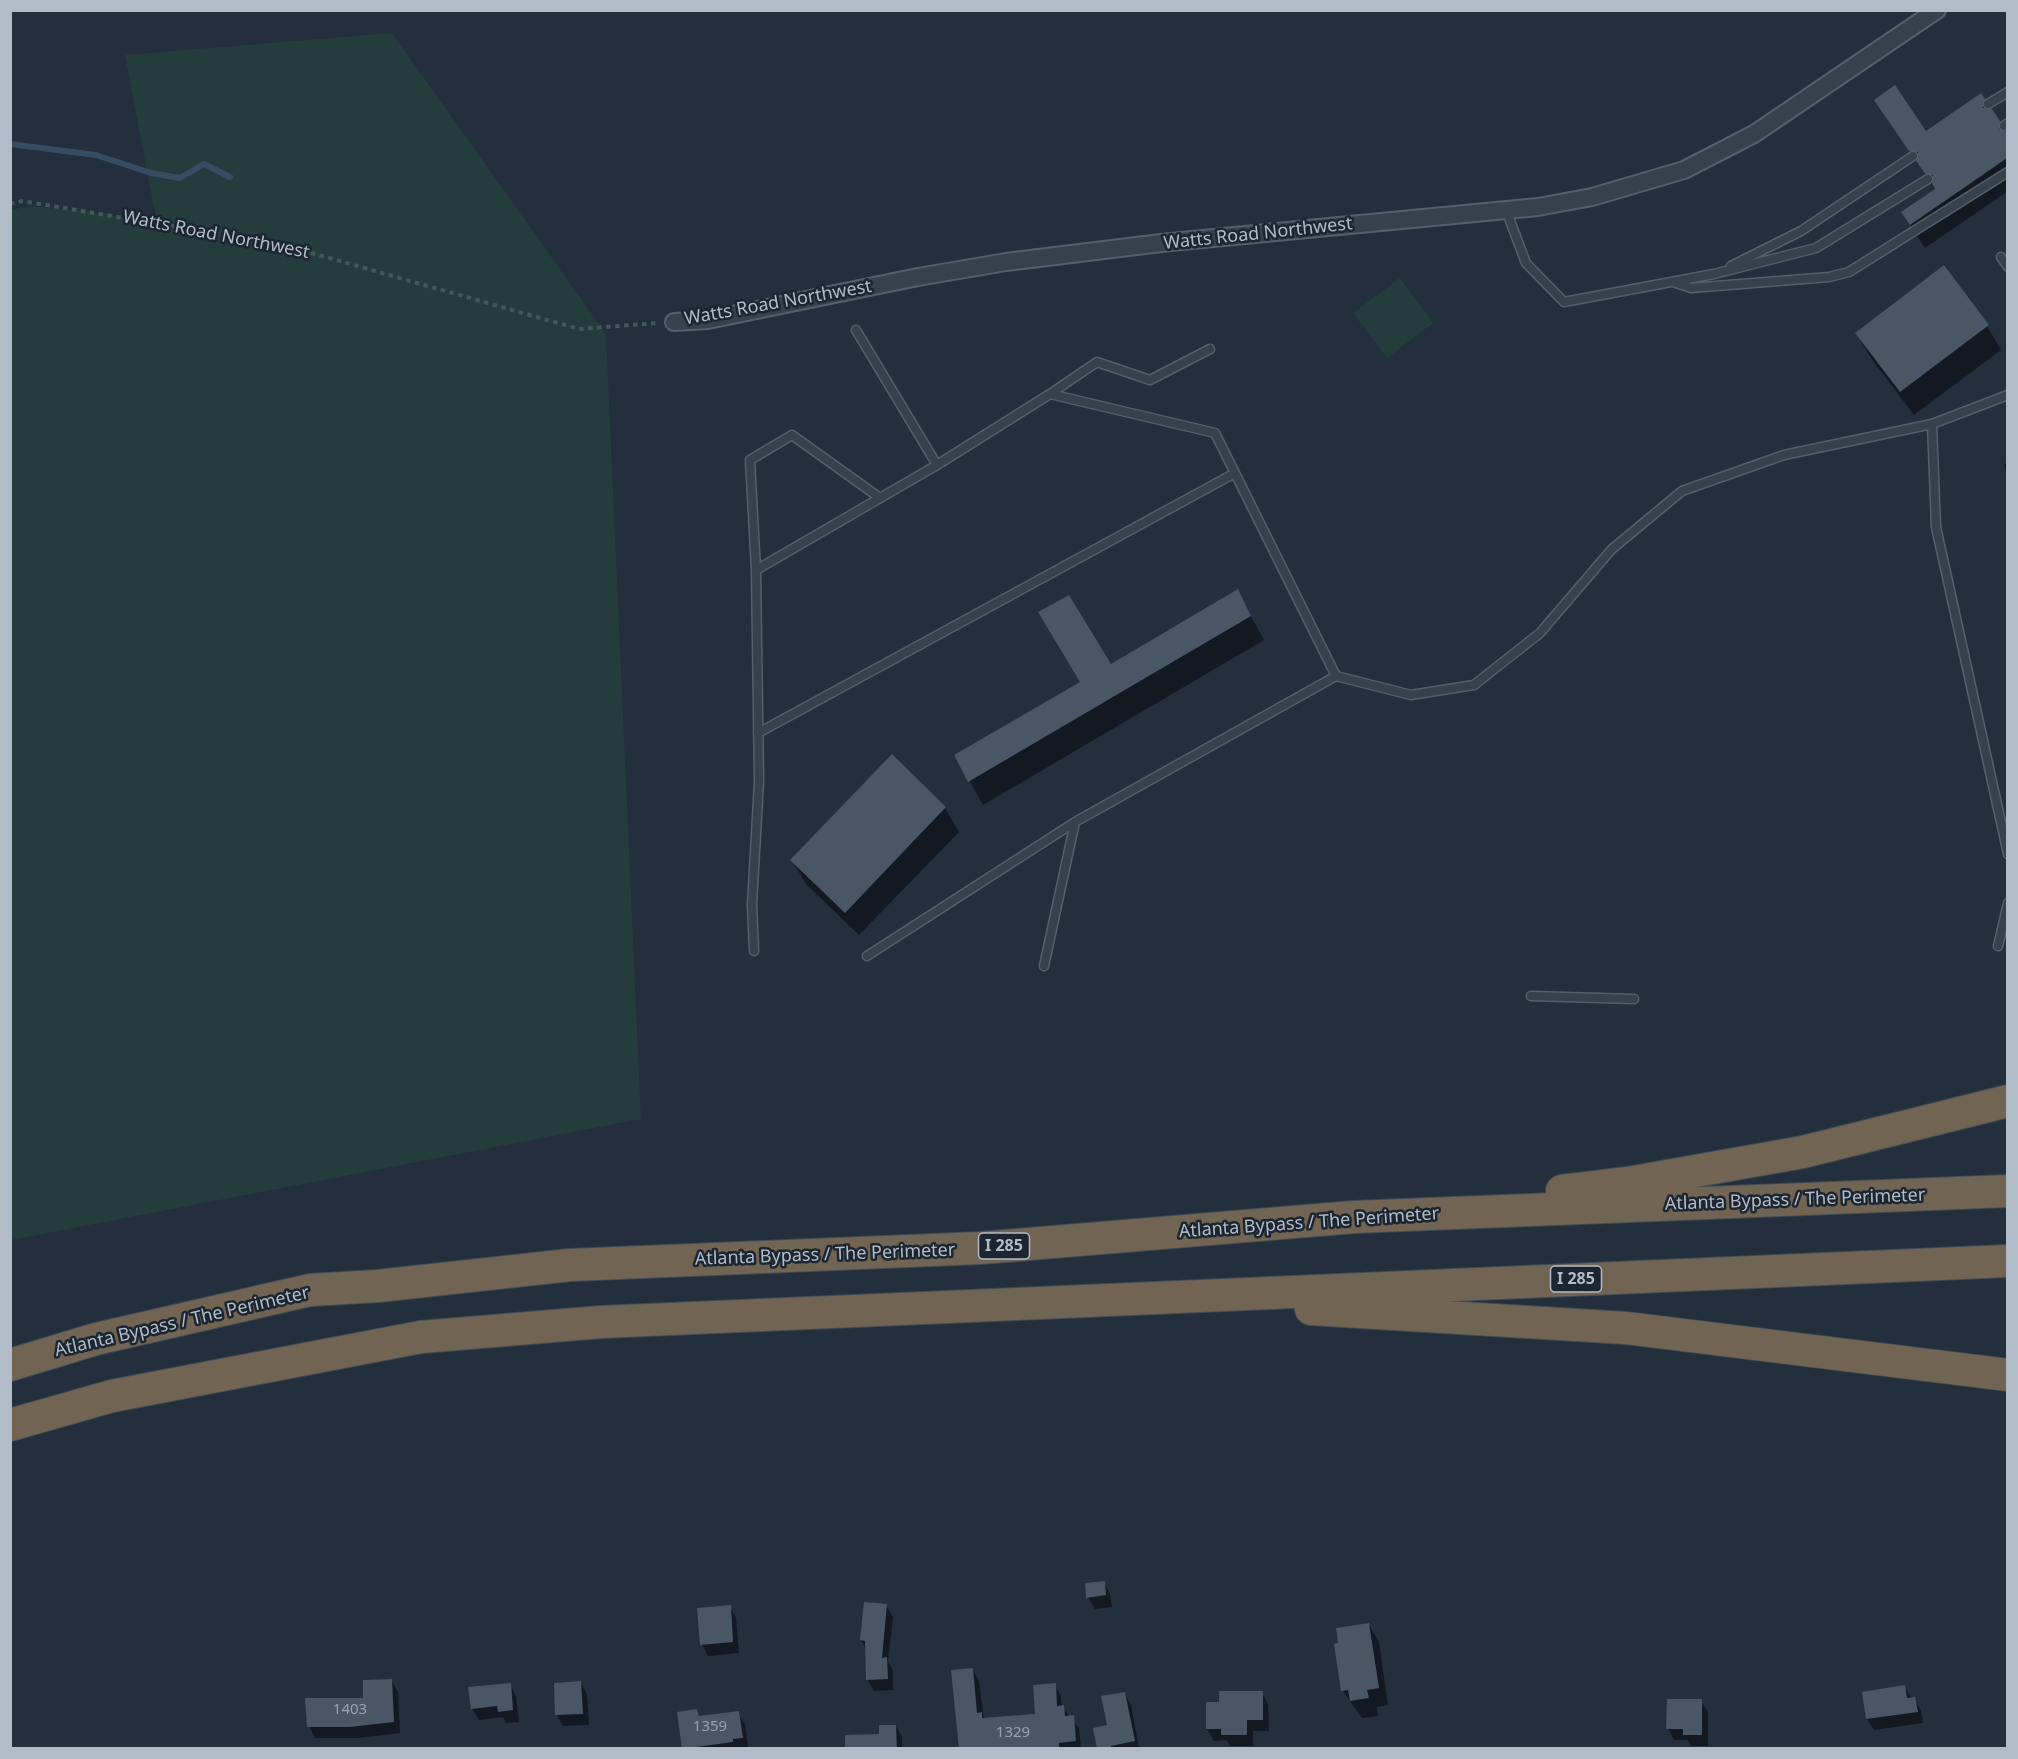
<!DOCTYPE html>
<html>
<head>
<meta charset="utf-8">
<style>
  body { margin:0 }
  #map { position:relative; width:2018px; height:1759px; overflow:hidden; background:#232f3c; font-family:"Noto Sans",sans-serif }
  canvas { display:block }
  .frame { position:absolute; inset:0; border:12px solid #b2bcc8; pointer-events:none }
</style>
</head>
<body>
<div id="map">
<canvas width="2018" height="1759"></canvas>
<div class="frame"></div>
</div>
<script>
const g = document.querySelector('canvas').getContext('2d');
g.lineJoin = 'round';
function fill(path, color) { g.fillStyle = color; g.fill(path, 'evenodd'); }
const toPath = rows => new Path2D(rows.map(r => 'M' + r).join(''));
function trace(path, color, width, dash) { g.strokeStyle = color; g.lineWidth = width; g.lineCap = dash ? 'butt' : 'round'; g.setLineDash(dash || []); g.stroke(path); }
function label(font, color, halo, rows, align = 'center') {
  g.font = font + ' "Noto Sans",sans-serif'; g.lineWidth = 5; g.setLineDash([]); g.textBaseline = 'middle'; g.strokeStyle = halo; g.fillStyle = color; for (const [text, x, y, turn = 0] of rows) {
    g.save(); g.translate(x, y); g.rotate((+turn || 0) * Math.PI / 180); g.textAlign = isNaN(turn) ? turn : align; if (halo) g.strokeText(text, 0, 0); g.fillText(text, 0, 0); g.restore();
  }
}
fill(toPath([
  [392,33,606,334,641,1119,11,1240,11,210,29,206,102,213,157,224,125,55],
  [1400,278,1433,323,1387,358,1353,313]
]), '#253c3d');
fill(toPath([
  [1981,95,2008,134,2008,191,1925,248,1903,213,1935,190,1876,100,1926,133],
  [1987,326,2001,350,1914,415,1870,357,1857,334],
  [2008,463,2008,482,2004,464],
  [1237,591,1264,640,983,805,956,756],
  [892,756,945,808,959,832,859,935,806,884,792,860],
  [1104,1582,1110,1594,1112,1607,1095,1609,1088,1597],
  [886,1605,893,1617,888,1662,893,1670,893,1690,874,1691,867,1679,866,1649,861,1640],
  [730,1607,736,1618,739,1653,708,1656,702,1644],
  [1369,1625,1379,1642,1388,1705,1377,1707,1378,1716,1362,1718,1343,1691],
  [973,1670,979,1681,984,1720,1037,1715,1055,1685,1061,1696,1062,1707,1079,1728,1081,1748,961,1748],
  [391,1680,398,1692,400,1733,357,1738,315,1738,309,1726,365,1699],
  [581,1683,587,1694,589,1725,563,1726,557,1715],
  [510,1684,516,1696,519,1722,506,1723,503,1717,479,1720,472,1709],
  [1904,1687,1921,1710,1923,1723,1874,1730,1867,1719],
  [1124,1693,1131,1705,1139,1748,1098,1748],
  [1262,1693,1268,1704,1269,1731,1253,1731,1253,1746,1230,1746,1226,1740,1214,1741,1207,1729,1207,1703,1221,1703],
  [1701,1701,1708,1712,1708,1746,1691,1746,1688,1740,1674,1740,1668,1728],
  [697,1711,700,1718,738,1713,745,1724,748,1748,684,1748],
  [896,1726,902,1737,902,1748,866,1748]
]), '#0007');
trace(toPath([
  [10,144,96,155,151,173,180,178,204,164,230,177]
]), '#364c63', 6);
fill(toPath([
  [1895,85,1926,131,1981,93,1985,99,1983,108,1992,109,2000,121,1999,129,2007,132,2007,158,1910,225,1901,212,1935,189,1932,184,1933,175,1925,174,1916,161,1918,152,1909,151,1874,100],
  [1944,265,1989,325,1900,392,1855,333],
  [1238,589,1251,616,968,782,954,755,1080,682,1038,612,1069,595,1111,664],
  [892,754,946,807,845,913,790,860],
  [1105,1581,1106,1595,1086,1598,1085,1583],
  [864,1602,887,1604,882,1658,887,1657,888,1679,866,1680,865,1641,860,1640],
  [731,1605,733,1642,700,1645,697,1608],
  [1369,1623,1379,1688,1367,1690,1369,1698,1350,1701,1348,1690,1341,1691,1334,1644,1338,1643,1336,1628],
  [973,1668,977,1713,982,1712,982,1718,1035,1714,1033,1685,1056,1683,1057,1706,1064,1705,1065,1716,1074,1715,1076,1741,1059,1743,1059,1749,959,1749,951,1670],
  [392,1679,394,1722,350,1727,307,1727,305,1698,363,1698,363,1680],
  [581,1681,583,1714,555,1715,554,1683],
  [511,1683,513,1710,498,1712,497,1706,471,1709,468,1687],
  [1905,1685,1907,1698,1915,1697,1918,1712,1866,1719,1862,1692],
  [1219,1691,1263,1691,1263,1720,1247,1720,1247,1735,1221,1735,1221,1729,1206,1729,1206,1702,1219,1702],
  [1125,1692,1135,1741,1111,1746,1111,1749,1097,1749,1093,1728,1107,1725,1101,1696],
  [1667,1699,1702,1699,1702,1735,1683,1735,1683,1729,1666,1729],
  [697,1709,699,1716,739,1711,743,1738,733,1739,733,1742,682,1749,677,1712],
  [879,1725,896,1725,897,1749,845,1749,845,1735,879,1734]
]), '#495665');
const lane = toPath([
  [1988,104,2008,92],
  [2004,126,2008,123],
  [1506,210,1526,263,1564,302,1714,274,1816,248,1928,179],
  [2001,257,2008,267],
  [1731,266,1801,231,1913,156],
  [1676,283,1691,288,1829,277,1849,272,2008,172],
  [856,330,937,465],
  [1050,394,1097,362,1150,380,1210,349],
  [1932,424,1936,527,2008,854],
  [756,570,937,465,1050,394,1215,433,1336,676],
  [758,733,1235,473],
  [1998,946,2008,903],
  [754,951,752,904,759,782,756,570,750,460,792,435,880,498],
  [867,956,1075,822,1336,676,1411,695,1474,685,1540,633,1612,549,1682,491,1784,455,1932,424,2008,395],
  [1044,966,1075,822],
  [1531,996,1634,999]
]);
const street = toPath([
  [674,322,708,320,918,277,1006,262,1161,243,1538,207,1592,197,1684,170,1754,134,1937,10]
]);
const highway = toPath([
  [1562,1191,1628,1183,1803,1152,2008,1101],
  [1311,1309,1626,1328,2008,1375],
  [10,1365,96,1339,310,1290,378,1286,570,1265,981,1248,1354,1217,2008,1191],
  [10,1425,112,1396,421,1337,601,1322,2008,1261]
]);
trace(lane, '#555f6a', 11);
trace(street, '#555f6a', 20);
trace(highway, '#424c57', 34);
trace(toPath([
  [10,204,22,201,280,244,579,329,659,323]
]), '#42595a', 4, [4.5, 4.5]);
trace(lane, '#36414c', 8);
trace(street, '#36414c', 16);
trace(highway, '#726453', 32);
label('15px', '#98a2af', null, [
  ["1403",350,1710],
  ["1359",710,1727],
  ["1329",1013,1733]
]);
for (const [x, y, w] of [
  [1004,1246,51],
  [1576,1279,51]
]) { const box = new Path2D(); box.roundRect(x - w / 2, y - 13, w, 26, 4.5); g.fillStyle = '#1c2631'; g.fill(box); trace(box, '#b2bcc8', 1.5); }
label('bold 16px', '#b2bcc8', null, [
  ["I 285",1004,1246],
  ["I 285",1576,1279]
]);
label('18px', '#b2bcc8', '#1c2631', [
  ["Watts Road Northwest",1258,234,-6],
  ["Watts Road Northwest",216,235,11],
  ["Watts Road Northwest",778,303,-10],
  ["Atlanta Bypass / The Perimeter",1795,1200,-2],
  ["Atlanta Bypass / The Perimeter",1309,1223,-4],
  ["Atlanta Bypass / The Perimeter",825,1255,-2],
  ["Atlanta Bypass / The Perimeter",182,1322,-13]
]);
</script>
</body>
</html>
